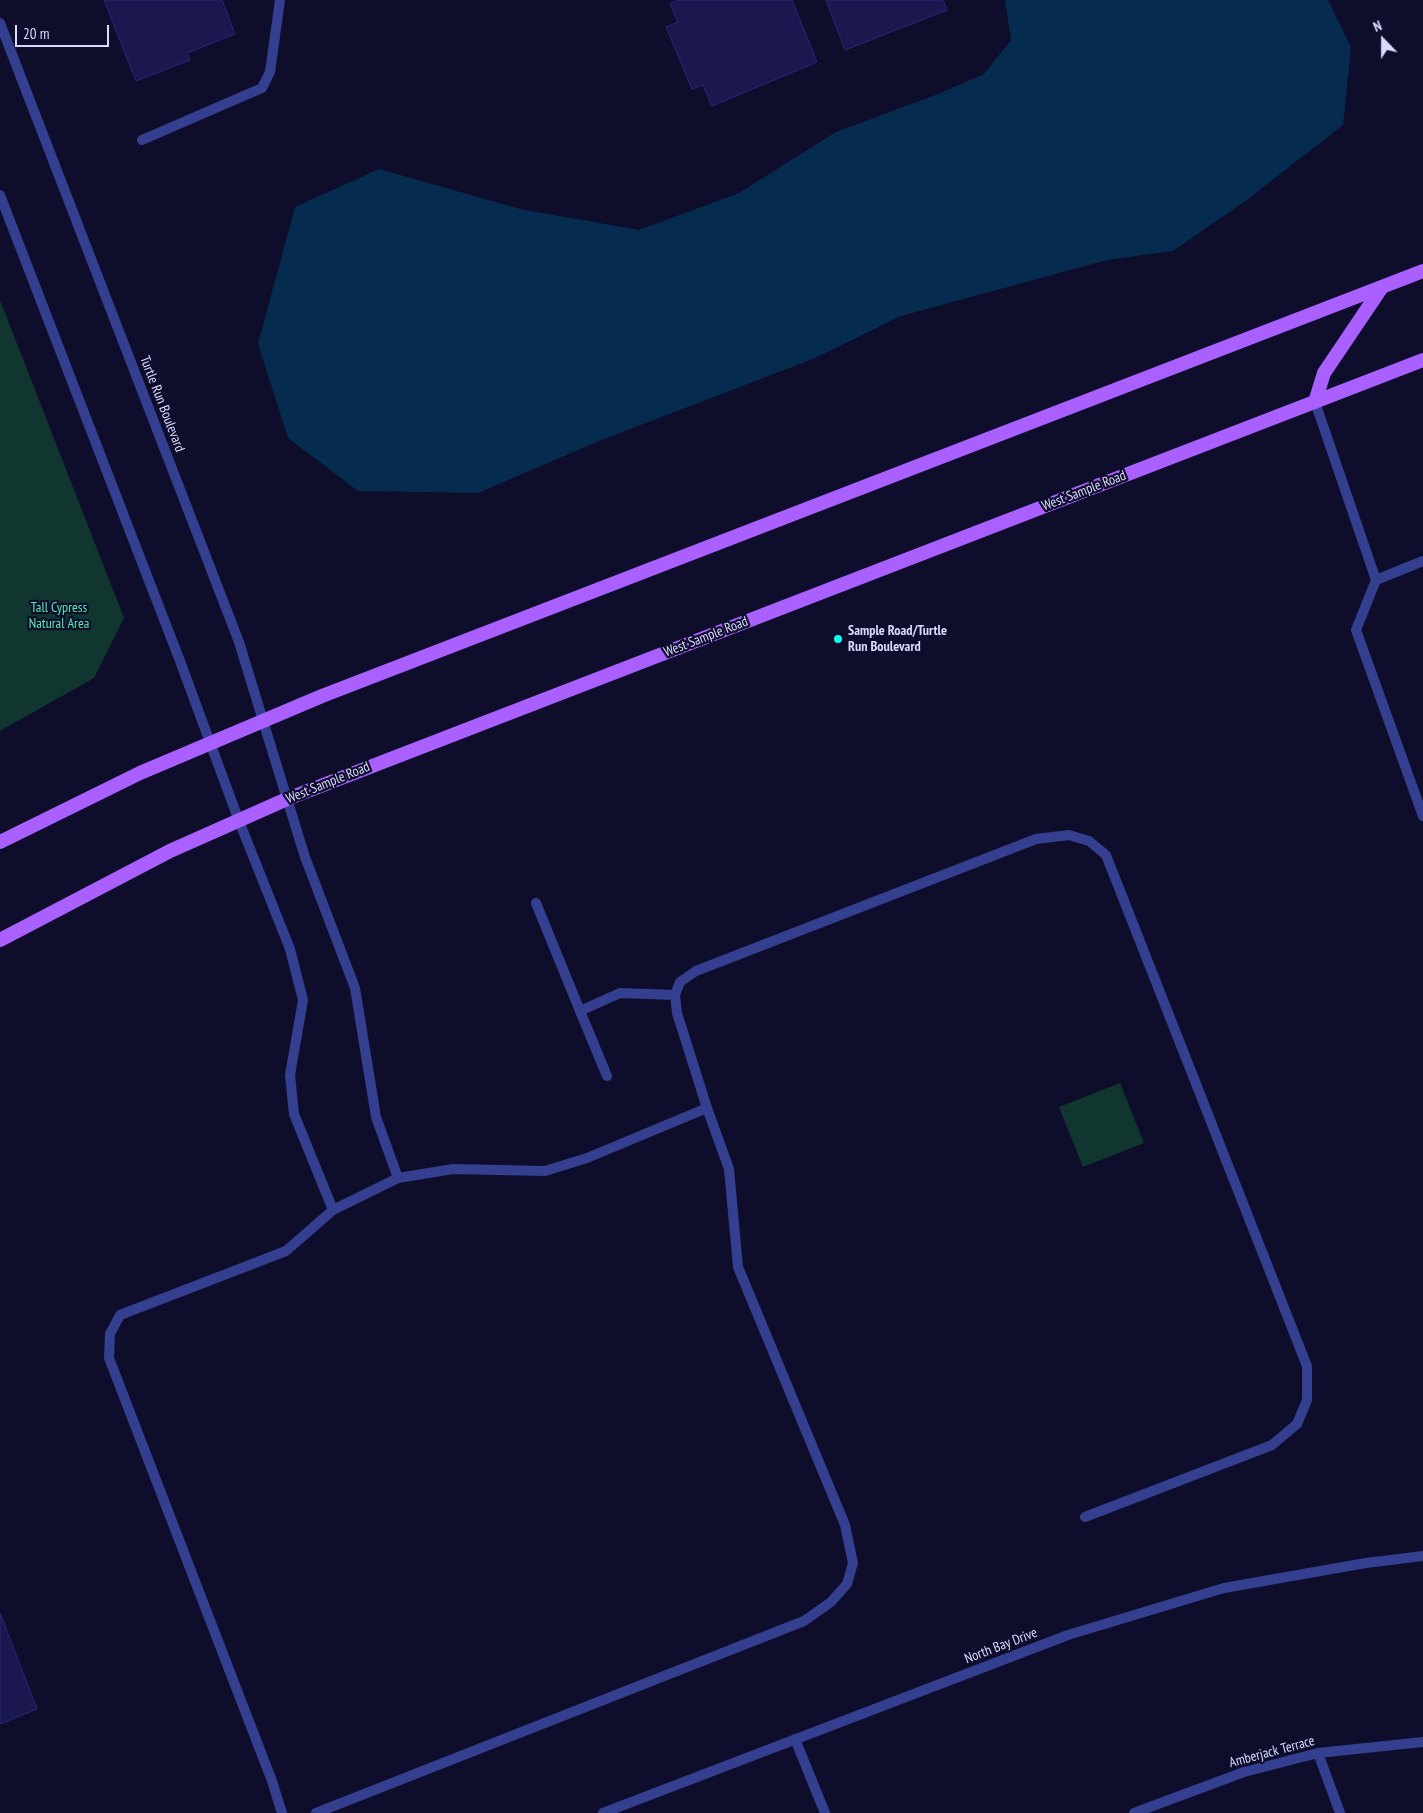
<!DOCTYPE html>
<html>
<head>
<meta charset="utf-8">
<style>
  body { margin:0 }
  #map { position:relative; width:1423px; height:1813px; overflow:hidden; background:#0e0e2c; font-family:"PT Sans Narrow",sans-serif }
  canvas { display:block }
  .north { position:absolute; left:1358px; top:15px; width:50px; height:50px; -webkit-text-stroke:4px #0e0e2c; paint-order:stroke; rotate:338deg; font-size:14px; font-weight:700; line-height:20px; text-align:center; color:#d9daff }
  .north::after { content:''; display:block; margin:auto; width:18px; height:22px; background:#d9daff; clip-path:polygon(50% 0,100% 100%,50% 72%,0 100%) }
  .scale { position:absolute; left:15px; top:25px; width:94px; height:22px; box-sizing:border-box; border:2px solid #d9daff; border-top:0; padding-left:6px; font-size:15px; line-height:18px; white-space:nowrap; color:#d9daff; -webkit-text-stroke:4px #0e0e2c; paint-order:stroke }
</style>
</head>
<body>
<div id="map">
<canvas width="1423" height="1813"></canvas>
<div class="north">N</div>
<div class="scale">20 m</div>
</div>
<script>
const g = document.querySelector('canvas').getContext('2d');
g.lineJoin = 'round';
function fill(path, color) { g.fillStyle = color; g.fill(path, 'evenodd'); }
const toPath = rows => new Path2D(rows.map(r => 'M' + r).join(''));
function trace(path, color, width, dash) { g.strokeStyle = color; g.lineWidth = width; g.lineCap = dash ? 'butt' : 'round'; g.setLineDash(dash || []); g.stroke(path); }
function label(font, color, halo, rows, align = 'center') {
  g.font = font + ' "PT Sans Narrow",sans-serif'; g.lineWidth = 4.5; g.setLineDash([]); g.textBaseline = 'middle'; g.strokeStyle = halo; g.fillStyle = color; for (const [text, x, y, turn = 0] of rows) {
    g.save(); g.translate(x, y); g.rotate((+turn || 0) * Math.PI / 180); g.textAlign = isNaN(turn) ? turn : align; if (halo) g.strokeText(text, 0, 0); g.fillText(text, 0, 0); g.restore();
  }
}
fill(toPath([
  [0,300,124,618,94,678,0,731],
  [1120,1083,1144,1143,1083,1167,1059,1107]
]), '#10362f');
fill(toPath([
  [1005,0,1328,0,1351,47,1343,125,1248,199,1173,251,1107,260,901,316,813,359,599,441,478,493,358,491,288,438,258,344,295,207,379,169,520,209,639,230,739,193,836,132,938,94,984,74,1011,40]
]), '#052b4e');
const building = toPath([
  [104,0,222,0,235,34,187,53,190,60,136,81,104,0],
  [679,0,792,0,817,62,712,106,703,85,692,89,666,27,678,22,670,4,679,0],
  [826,0,943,0,947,10,845,50,826,0],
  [0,1613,37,1709,0,1724,0,1613]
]);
fill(building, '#1a184f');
trace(building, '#2b277d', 1);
trace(toPath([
  [142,140,262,88,270,72,280,0],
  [1315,402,1376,580,1356,630,1423,816],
  [1376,580,1423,561],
  [287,799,305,857,355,988,376,1117,398,1178],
  [239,821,290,949,303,1000,290,1075,294,1114,333,1210],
  [536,903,580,1011],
  [607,1076,580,1011,620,993,675,995],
  [282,1813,272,1781,109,1358,110,1334,120,1315,286,1251,333,1210,398,1178,453,1169,545,1171,587,1158,707,1108],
  [316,1813,804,1621,831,1602,847,1584,853,1563,845,1525,738,1267,729,1169,707,1108,677,1013,675,995,680,982,696,971,1036,839,1069,835,1089,841,1106,855,1307,1366,1307,1400,1297,1424,1272,1445,1085,1517]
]), '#343f8f', 10);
trace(toPath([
  [795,1739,825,1813],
  [1318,1753,1340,1813],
  [603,1813,1068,1635,1224,1588,1366,1563,1423,1556],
  [1134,1813,1244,1772,1318,1753,1423,1742]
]), '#343f8f', 10);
trace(toPath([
  [0,23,239,642,287,799],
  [0,195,180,661,239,821]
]), '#343f8f', 10);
trace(toPath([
  [1315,402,1324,373,1382,287],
  [0,842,140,773,322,696,1423,271],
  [0,940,170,851,287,799,1423,360]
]), '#aa60ff', 14);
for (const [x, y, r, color] of [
  [838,639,5,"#05fff0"]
]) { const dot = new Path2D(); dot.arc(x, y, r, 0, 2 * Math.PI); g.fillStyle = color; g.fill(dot); trace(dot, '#0e0e2c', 2); }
label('14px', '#d9daff', '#0e0e2c', [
  ["Turtle Run Boulevard",162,404,69],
  ["West Sample Road",1084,491,-21],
  ["West Sample Road",706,637,-21],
  ["West Sample Road",328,783,-22],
  ["North Bay Drive",1001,1646,-21],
  ["Amberjack Terrace",1272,1752,-15]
]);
label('14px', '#57edaf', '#0e0e2c', [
  ["Tall Cypress",59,608],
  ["Natural Area",59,624]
]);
label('bold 14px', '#d9daff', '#0e0e2c', [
  ["Sample Road/Turtle",848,631],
  ["Run Boulevard",848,647]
], 'left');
</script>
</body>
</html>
